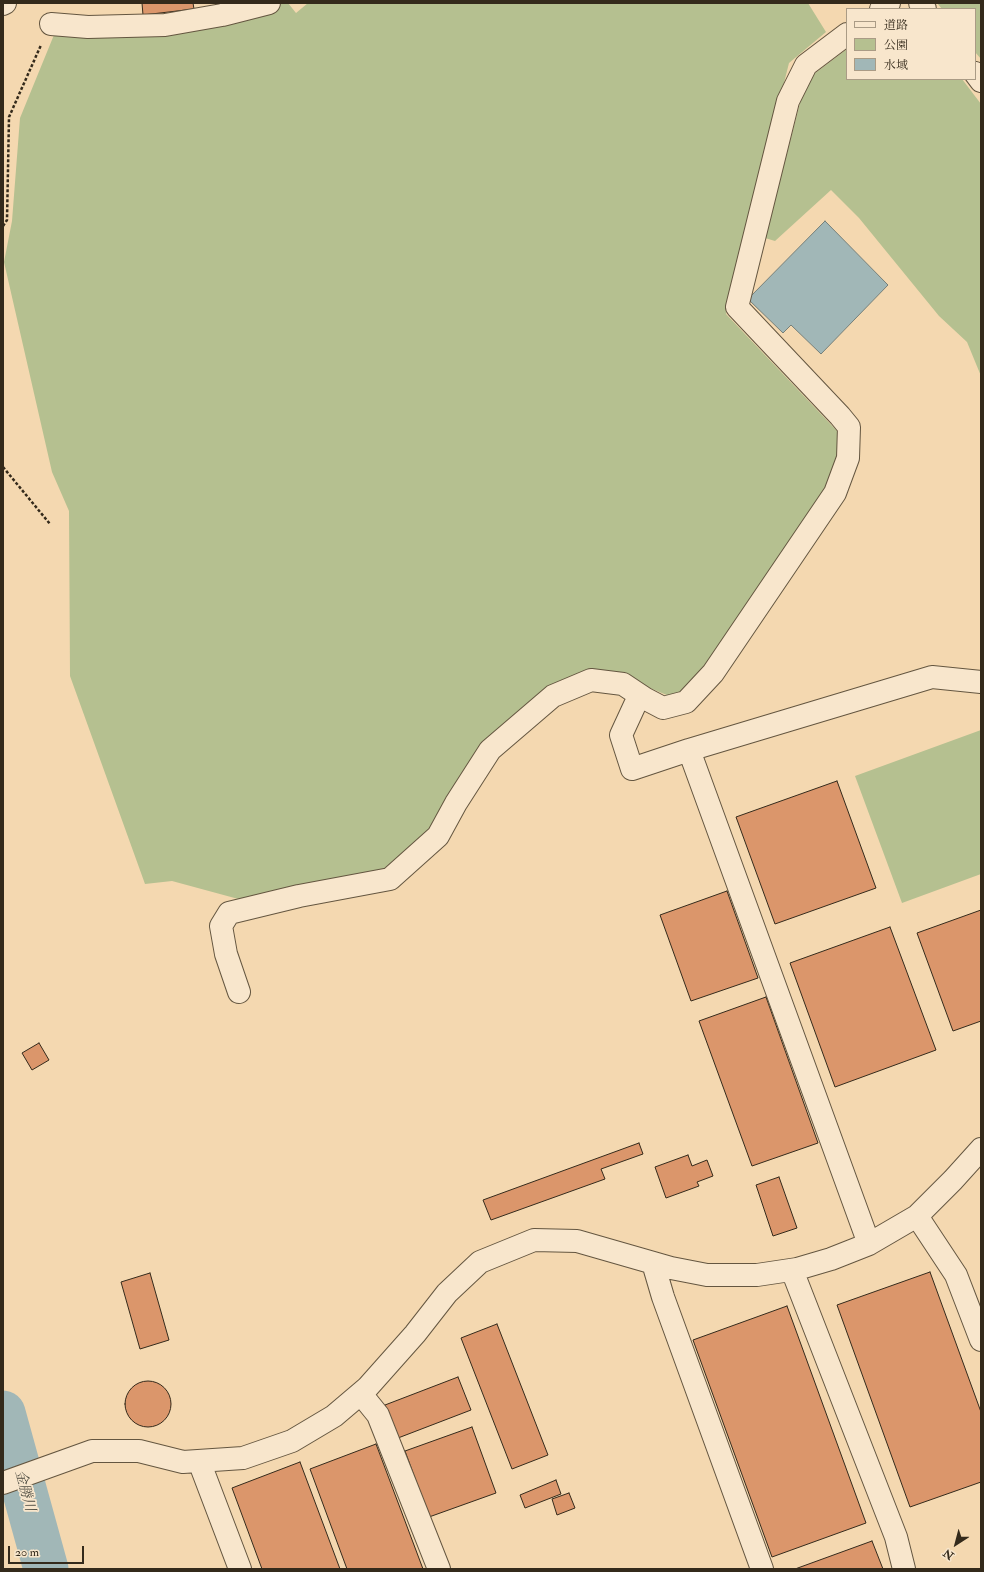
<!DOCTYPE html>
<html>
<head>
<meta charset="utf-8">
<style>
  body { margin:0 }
  #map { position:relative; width:984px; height:1572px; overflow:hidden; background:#f4d8b0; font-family:"IM FELL Double Pica","Noto Serif JP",serif }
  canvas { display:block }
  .frame { position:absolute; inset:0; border:4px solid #342a1b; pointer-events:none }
  .legend { position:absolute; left:846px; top:8px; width:130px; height:72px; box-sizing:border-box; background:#f8e6cc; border:1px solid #aa9b85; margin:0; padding:5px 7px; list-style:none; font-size:12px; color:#342a1b }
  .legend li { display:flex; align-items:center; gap:8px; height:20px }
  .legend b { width:20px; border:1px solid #aa9b85 }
  .north { position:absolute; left:936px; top:1524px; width:40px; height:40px; -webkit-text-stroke:3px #f8e6cc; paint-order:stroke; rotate:216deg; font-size:11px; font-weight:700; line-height:16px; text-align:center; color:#342a1b }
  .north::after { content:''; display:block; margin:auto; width:14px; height:18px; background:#342a1b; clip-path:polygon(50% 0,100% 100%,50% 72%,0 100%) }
  .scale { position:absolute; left:8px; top:1546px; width:76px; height:18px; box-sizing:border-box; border:2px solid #342a1b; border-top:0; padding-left:5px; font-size:12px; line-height:14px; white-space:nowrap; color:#342a1b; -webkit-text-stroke:3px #f8e6cc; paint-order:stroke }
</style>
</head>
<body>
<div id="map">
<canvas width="984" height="1572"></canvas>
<div class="frame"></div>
<ul class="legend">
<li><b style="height:5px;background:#f8e6cc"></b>道路</li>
<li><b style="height:11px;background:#b5c090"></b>公園</li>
<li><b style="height:11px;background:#a1b7b7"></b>水域</li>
</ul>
<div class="north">N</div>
<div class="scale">20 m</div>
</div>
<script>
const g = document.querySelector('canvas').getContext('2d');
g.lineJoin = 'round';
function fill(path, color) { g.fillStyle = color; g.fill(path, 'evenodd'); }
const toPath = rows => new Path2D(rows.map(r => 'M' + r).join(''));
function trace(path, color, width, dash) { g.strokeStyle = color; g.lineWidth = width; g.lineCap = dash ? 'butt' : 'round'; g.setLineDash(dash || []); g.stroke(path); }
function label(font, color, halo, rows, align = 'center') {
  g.font = font + ' "IM FELL Double Pica","Noto Serif JP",serif'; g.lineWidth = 3.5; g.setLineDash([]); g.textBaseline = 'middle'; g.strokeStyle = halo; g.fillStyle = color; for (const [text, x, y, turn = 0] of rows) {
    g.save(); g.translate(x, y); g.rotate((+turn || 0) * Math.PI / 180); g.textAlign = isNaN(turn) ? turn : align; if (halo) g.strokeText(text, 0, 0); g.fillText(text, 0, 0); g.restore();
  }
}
fill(toPath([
  [282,3,288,3,296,13,308,3,808,3,826,32,789,63,726,314,839,433,837,465,824,496,707,672,674,698,640,684,542,694,431,831,380,872,242,900,172,881,145,884,70,676,69,511,52,472,4,262,12,221,20,118,56,30,274,8],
  [937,3,981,3,981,59,975,52,975,9,942,9],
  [847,49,847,79,962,79,981,104,981,376,967,342,939,316,859,218,831,190,775,241,765,238,806,80],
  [981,730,981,874,902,903,855,776]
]), '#b5c090');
const water = toPath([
  [825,221,888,285,821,354,791,325,783,333,748,299,825,221]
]);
fill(water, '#a1b7b7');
trace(water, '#757f79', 1);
trace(toPath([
  [3,1413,46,1569]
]), '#a1b7b7', 45);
const building = toPath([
  [142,3,193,3,194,9,143,15,142,3],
  [837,781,876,888,775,924,736,817,837,781],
  [727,891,758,978,691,1001,660,915,727,891],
  [981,910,981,1021,953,1031,917,933,981,910],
  [890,927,936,1050,835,1087,790,963,890,927],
  [766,997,818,1143,752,1166,699,1021,766,997],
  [39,1043,49,1060,32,1070,22,1053,39,1043],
  [639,1143,643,1154,601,1169,605,1179,491,1220,483,1200,639,1143],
  [688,1155,692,1166,707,1160,713,1176,697,1182,699,1186,666,1198,655,1167,688,1155],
  [779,1177,797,1228,773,1236,756,1185,779,1177],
  [930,1272,981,1412,981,1482,910,1507,837,1305,930,1272],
  [150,1273,169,1340,140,1349,121,1282,150,1273],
  [787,1306,866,1523,772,1557,693,1340,787,1306],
  [497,1324,548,1455,512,1469,461,1338,497,1324],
  [458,1377,471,1410,398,1438,385,1405,458,1377],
  '125 1404a23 23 0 1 1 46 0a23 23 0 1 1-46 0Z',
  [472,1427,496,1493,429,1517,405,1451,472,1427],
  [376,1444,423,1569,347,1569,310,1469,376,1444],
  [300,1462,340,1569,262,1569,232,1488,300,1462],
  [556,1480,561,1494,525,1508,520,1495,556,1480],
  [569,1493,575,1508,557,1515,552,1499,569,1493],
  [872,1541,883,1569,795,1569,872,1541]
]);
fill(building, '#db966b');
trace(building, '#342a1b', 1);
const minor = toPath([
  [920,3,925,9],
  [3,4,5,3],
  [881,9,889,3],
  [51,24,88,27,165,25,222,15,269,3],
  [975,73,981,81],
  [639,696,621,735,632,769,689,750,932,677,981,682],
  [689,750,869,1244],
  [239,992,226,954,221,926,229,913,299,896,390,879,438,836,456,803,490,750,553,696,591,680,623,684,644,698,663,708,686,702,713,673,835,493,848,458,849,427,840,416,737,307,788,101,806,65,847,34],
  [917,1216,956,1275,981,1340],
  [653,1263,663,1297,762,1569],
  [792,1270,896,1537,904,1569],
  [361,1394,378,1415,439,1569],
  [199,1461,240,1569],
  [3,1483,92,1451,139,1451,183,1462,243,1458,292,1441,334,1416,367,1388,415,1334,447,1293,480,1262,534,1240,577,1241,671,1268,707,1275,757,1275,797,1269,831,1259,869,1244,917,1216,953,1180,981,1149]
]);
trace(minor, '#645640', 24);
trace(toPath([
  [3,226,7,220,9,117,41,45],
  [3,467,50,524]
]), '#342a1b', 2.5, [3, 2]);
trace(minor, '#f8e6cc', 22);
label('italic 14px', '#4f4d42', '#f8e6cc', [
  ["金勝川",24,1491,75]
]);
</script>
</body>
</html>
